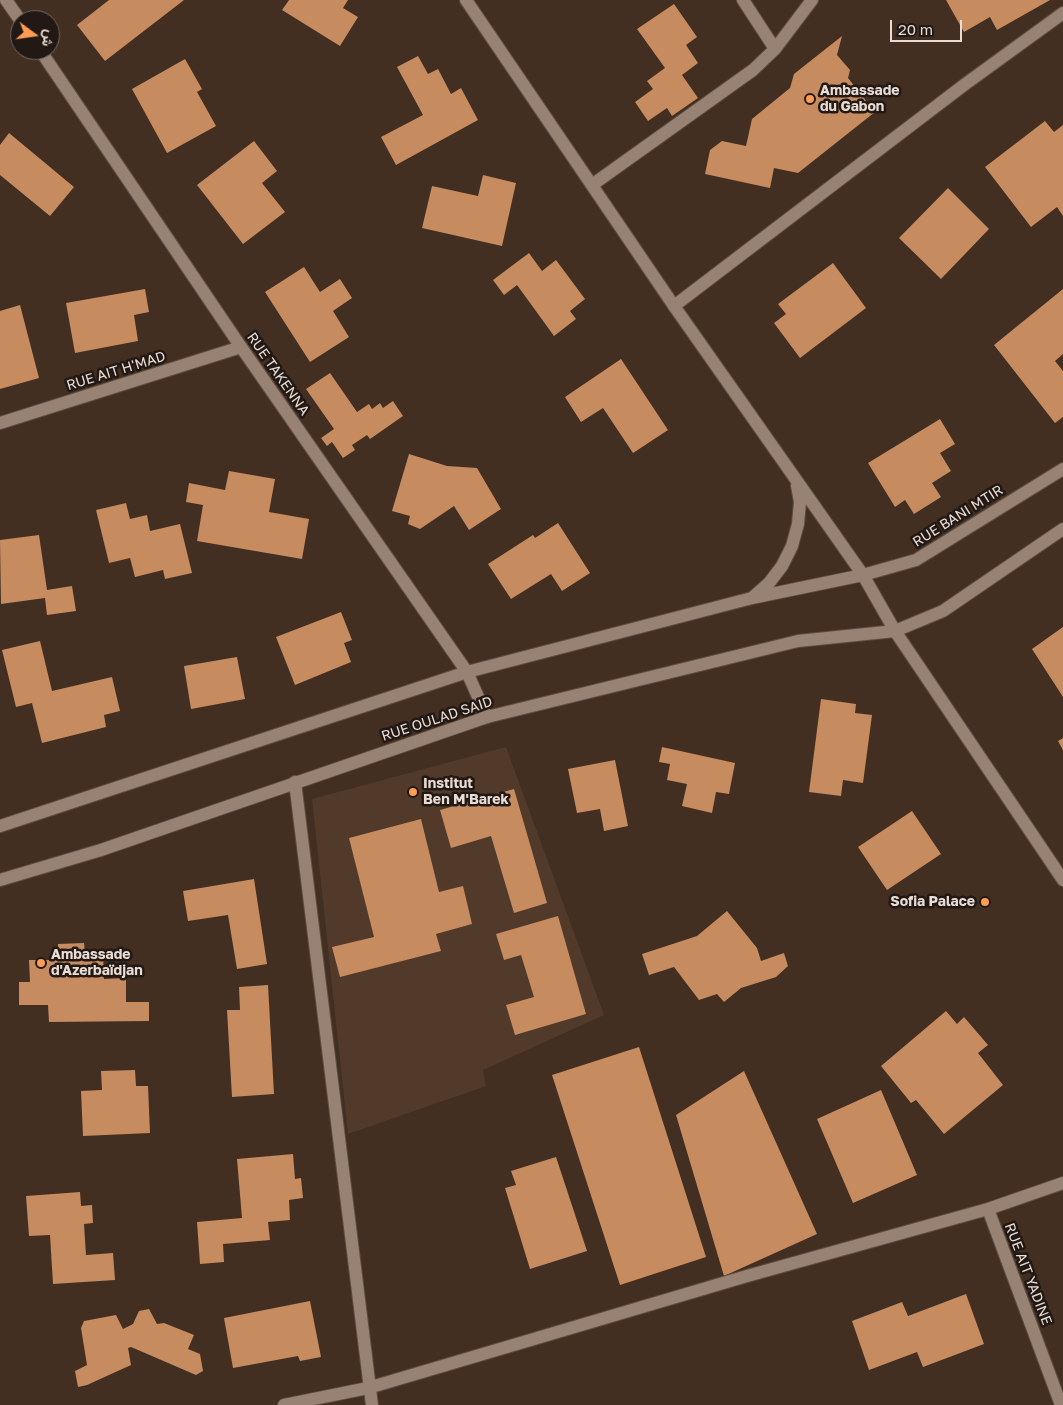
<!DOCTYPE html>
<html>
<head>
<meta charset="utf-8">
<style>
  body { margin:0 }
  #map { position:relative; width:1063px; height:1405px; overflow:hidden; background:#422f22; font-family:"Golos Text",Vazirmatn,sans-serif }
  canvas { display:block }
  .north { position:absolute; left:10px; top:10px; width:50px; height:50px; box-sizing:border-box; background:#221914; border:1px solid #716761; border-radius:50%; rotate:104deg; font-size:14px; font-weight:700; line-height:20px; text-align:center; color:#e8dcd4 }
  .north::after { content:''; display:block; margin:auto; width:18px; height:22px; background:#fc9d53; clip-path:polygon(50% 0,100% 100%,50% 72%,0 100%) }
  .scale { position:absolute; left:890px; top:20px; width:72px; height:22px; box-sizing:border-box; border:2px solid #e8dcd4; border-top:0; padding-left:6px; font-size:15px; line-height:18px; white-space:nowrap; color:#e8dcd4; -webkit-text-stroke:4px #221914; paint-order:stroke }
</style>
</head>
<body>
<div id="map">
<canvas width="1063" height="1405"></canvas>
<div class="north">ش</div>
<div class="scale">20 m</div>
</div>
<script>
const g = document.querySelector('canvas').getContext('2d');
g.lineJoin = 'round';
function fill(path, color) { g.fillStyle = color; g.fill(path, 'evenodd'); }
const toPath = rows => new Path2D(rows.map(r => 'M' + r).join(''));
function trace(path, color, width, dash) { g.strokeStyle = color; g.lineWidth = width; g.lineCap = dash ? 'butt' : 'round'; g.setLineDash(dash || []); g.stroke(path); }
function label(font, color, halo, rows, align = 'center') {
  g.font = font + ' "Golos Text",sans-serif'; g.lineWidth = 5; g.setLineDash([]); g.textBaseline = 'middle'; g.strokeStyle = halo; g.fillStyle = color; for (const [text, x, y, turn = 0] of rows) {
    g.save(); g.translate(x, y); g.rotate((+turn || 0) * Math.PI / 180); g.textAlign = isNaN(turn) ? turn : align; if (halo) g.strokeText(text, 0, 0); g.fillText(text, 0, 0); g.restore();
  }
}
fill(toPath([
  [506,747,604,1015,483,1070,486,1086,348,1134,312,799]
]), '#513a29');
fill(toPath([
  [109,0,184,0,105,61,77,25],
  [289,0,348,0,343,8,358,17,340,46,282,10],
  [946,0,1050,0,997,30,990,17,964,32],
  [674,4,697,37,686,45,698,63,682,75,698,98,672,116,667,108,648,121,635,102,653,89,647,81,665,68,637,29],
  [842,36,837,55,850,70,848,78,875,112,798,173,774,168,770,188,705,174,710,150,722,141,746,146,752,119,790,88,794,74],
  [418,56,428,74,438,69,451,94,461,88,478,120,396,165,381,137,423,115,397,67],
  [185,59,202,89,197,92,216,126,167,153,132,89],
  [1045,121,1054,132,1063,125,1063,216,1057,207,1031,227,985,167],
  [9,133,74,187,50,216,0,175,0,145],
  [254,141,277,171,262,183,285,212,243,244,197,185],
  [483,175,516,183,502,246,422,228,432,186,478,196],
  [948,188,989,229,941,279,899,238],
  [529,253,542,271,556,260,585,299,570,311,576,319,554,336,517,285,504,295,493,280],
  [833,263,866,308,800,358,774,323,786,314,778,304],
  [304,267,320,292,340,279,352,298,333,311,349,337,310,362,265,292],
  [145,289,149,312,134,315,138,341,75,353,66,303],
  [1063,289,1063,354,1055,361,1063,371,1063,417,1055,423,994,345],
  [20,305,39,378,0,389,0,311],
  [621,359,668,430,633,453,603,408,581,422,565,397],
  [330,373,357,412,369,404,372,409,380,403,383,408,393,401,403,416,370,439,367,435,352,445,355,450,343,458,332,442,327,446,321,438,334,429,306,389],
  [940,419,955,444,940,453,951,471,932,483,941,497,914,514,905,500,895,507,868,463],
  [409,454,447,466,477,468,501,509,469,530,454,506,420,529,408,524,410,516,392,511],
  [229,471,275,479,269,512,309,519,302,559,197,541,203,505,186,502,189,483,225,490],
  [126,503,130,519,147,515,150,531,180,524,192,573,165,579,163,570,135,577,130,558,109,563,96,510],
  [558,523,590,573,562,591,551,574,511,599,488,564,533,535,535,538],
  [39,535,47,590,72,586,76,611,47,615,45,598,1,604,0,540],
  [341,612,352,640,344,643,351,662,295,685,276,637],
  [1063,627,1063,697,1032,649],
  [40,641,52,691,112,677,120,711,104,715,106,727,42,743,32,703,16,707,2,650],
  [237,657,245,699,191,709,184,666],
  [821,699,856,704,855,713,872,715,863,783,843,780,841,796,809,792],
  [1063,738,1063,750,1058,741],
  [662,747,735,763,729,794,716,792,712,813,682,806,687,784,667,780,670,764,659,762],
  [615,760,628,826,604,831,600,809,577,813,568,769],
  [514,789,547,903,514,913,491,836,451,848,440,810],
  [912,811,941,854,887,890,858,847],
  [421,819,439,892,463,886,472,924,436,934,441,951,340,977,332,947,374,937,349,838],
  [254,879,267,964,237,969,228,915,188,921,183,891],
  [727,911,757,948,761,961,784,953,788,966,776,977,741,988,724,1002,717,994,699,1000,674,967,649,975,642,954,697,936],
  [558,916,586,1014,515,1035,506,1005,534,997,521,955,504,960,496,934],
  [84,943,85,954,103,953,104,979,126,978,126,1002,149,1002,149,1021,49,1022,48,1005,19,1005,19,982,30,982,29,960,58,960,58,944],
  [268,985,274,1094,232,1097,227,1010,240,1010,239,987],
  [946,1011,957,1024,964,1017,988,1045,978,1053,1003,1085,944,1134,916,1100,911,1103,881,1066],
  [639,1047,706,1257,620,1285,552,1075],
  [135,1070,136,1086,148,1086,150,1133,83,1136,81,1091,102,1090,101,1071],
  [744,1071,817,1234,724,1276,676,1115],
  [881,1090,917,1175,853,1203,817,1119],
  [293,1154,295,1179,301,1178,303,1198,289,1200,290,1220,268,1222,270,1240,223,1244,224,1262,200,1264,197,1222,242,1218,237,1159],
  [556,1157,587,1251,530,1269,505,1188,516,1185,511,1171],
  [80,1192,81,1206,92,1205,93,1223,84,1224,86,1255,113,1253,115,1280,53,1284,50,1235,29,1236,26,1196],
  [966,1294,984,1344,923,1367,917,1352,869,1370,852,1321,902,1302,908,1316],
  [310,1301,321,1357,300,1361,298,1356,233,1368,224,1318],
  [149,1309,157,1324,164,1323,194,1335,188,1349,200,1354,203,1371,196,1375,131,1347,128,1348,131,1365,87,1385,78,1387,75,1371,87,1365,81,1328,84,1321,116,1315,123,1329,133,1324,139,1311]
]), '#c78b60');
const lane = toPath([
  [775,49,812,0],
  [592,185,753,70,775,49,743,0]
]);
const street = toPath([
  [6,0,20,20],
  [40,50,241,347,467,672,487,717],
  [674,306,964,85,1063,13],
  [0,423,241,347],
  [295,782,372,1405],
  [988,1209,1061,1405],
  [284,1405,368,1388,747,1276,988,1209,1063,1183]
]);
const secondary = toPath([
  [466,0,674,306,863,575,895,631,1063,880],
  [752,598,769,583,782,566,792,546,798,524,800,502,797,486],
  [0,826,467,672,752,598,863,575,916,560,1063,469],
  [0,880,101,850,487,717,798,641,895,631,943,611,1063,529]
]);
trace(lane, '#5e4e43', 14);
trace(street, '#5e4e43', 14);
trace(secondary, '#5e4e43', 14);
trace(lane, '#988273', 12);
trace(street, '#988273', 12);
trace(secondary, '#988273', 12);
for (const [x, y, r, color] of [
  [810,99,5,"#fc9d53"],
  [413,792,5,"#fc9d53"],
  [985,902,5,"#fc9d53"],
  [41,963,5,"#fc9d53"]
]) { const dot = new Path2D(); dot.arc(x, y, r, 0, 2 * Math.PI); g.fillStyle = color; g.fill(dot); trace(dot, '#221914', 2); }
label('bold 14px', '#e8dcd4', '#221914', [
  ["Ambassade",820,91],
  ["du Gabon",820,107],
  ["Institut",423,784],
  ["Ben M'Barek",423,800],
  ["Sofia Palace",975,902,"right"],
  ["Ambassade",51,955],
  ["d'Azerbaïdjan",51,971]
], 'left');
label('14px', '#e8dcd4', '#221914', [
  ["RUE AIT H'MAD",116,371,-17],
  ["RUE TAKENNA",278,374,55],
  ["RUE BANI MTIR",958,516,-32],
  ["RUE OULAD SAID",437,719,-18],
  ["RUE AIT YADINE",1028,1274,69]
]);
</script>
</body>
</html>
